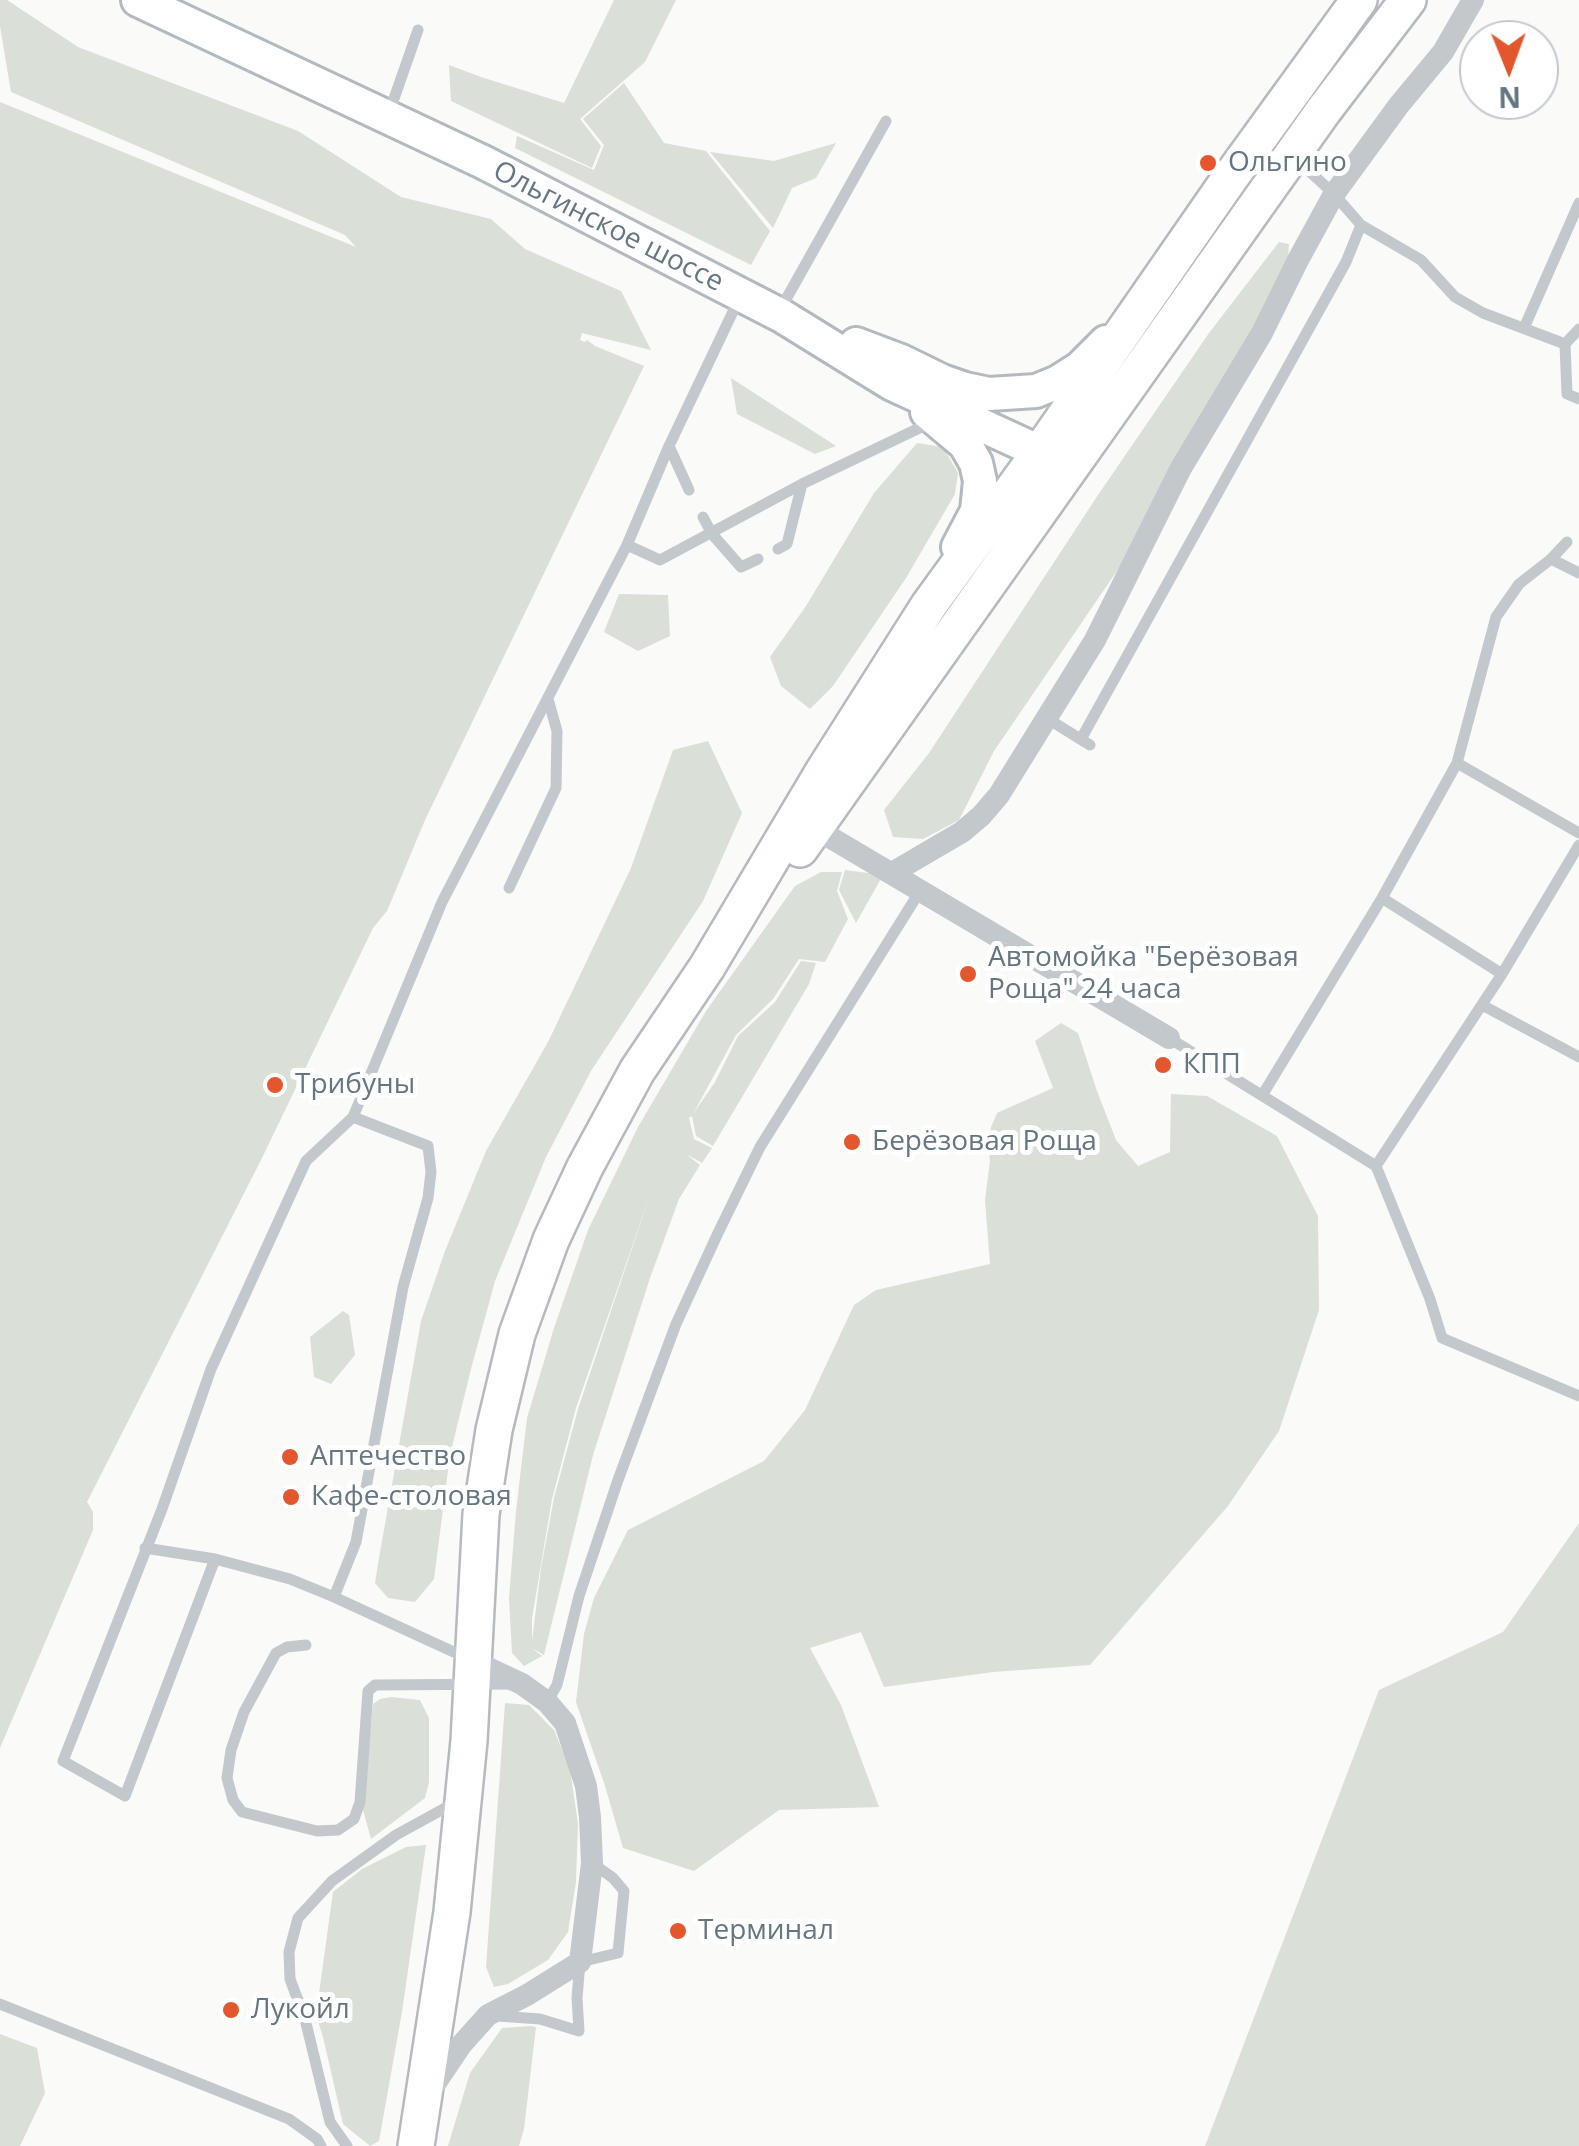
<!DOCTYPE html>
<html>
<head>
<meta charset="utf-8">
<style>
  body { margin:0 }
  #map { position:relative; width:1579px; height:2146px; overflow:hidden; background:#fafaf8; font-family:"Open Sans",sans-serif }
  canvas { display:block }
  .north { position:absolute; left:1459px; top:20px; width:100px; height:100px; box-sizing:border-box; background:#fff; border:2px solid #c1c8cd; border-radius:50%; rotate:179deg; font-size:28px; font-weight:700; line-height:40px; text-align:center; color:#657683 }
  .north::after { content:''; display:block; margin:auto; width:35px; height:45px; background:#e4572e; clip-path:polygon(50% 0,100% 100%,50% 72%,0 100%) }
</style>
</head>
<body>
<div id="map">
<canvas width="1579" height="2146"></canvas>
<div class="north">N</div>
</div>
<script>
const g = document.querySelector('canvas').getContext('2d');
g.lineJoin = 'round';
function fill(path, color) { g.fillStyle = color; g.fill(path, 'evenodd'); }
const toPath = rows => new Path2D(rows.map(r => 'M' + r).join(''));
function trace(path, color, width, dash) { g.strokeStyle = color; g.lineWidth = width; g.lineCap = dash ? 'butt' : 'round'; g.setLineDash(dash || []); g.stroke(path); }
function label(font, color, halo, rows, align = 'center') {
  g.font = font + ' "Open Sans",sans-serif'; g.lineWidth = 10; g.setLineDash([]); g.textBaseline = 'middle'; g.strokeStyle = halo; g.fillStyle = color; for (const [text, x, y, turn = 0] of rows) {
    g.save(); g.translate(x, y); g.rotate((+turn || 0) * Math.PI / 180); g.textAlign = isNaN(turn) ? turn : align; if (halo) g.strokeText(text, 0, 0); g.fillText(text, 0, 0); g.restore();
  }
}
fill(toPath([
  [0,0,7,0,78,47,298,131,401,197,491,219,525,249,621,291,651,350,582,333,580,340,585,342,587,340,595,346,644,366,425,820,387,911,373,928,262,1158,87,1502,93,1512,93,1530,0,1748,0,102,356,247,345,235,11,92,0,26],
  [614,0,676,0,645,62,580,119,601,146,592,168,451,101,449,65,481,77,564,103],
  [624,83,664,143,706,151,770,231,751,265,515,148,517,136,594,170,604,145,583,119],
  [836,143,816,178,792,188,773,228,710,152,774,161],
  [1279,242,1289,244,1288,259,1265,316,1121,565,994,751,959,820,923,839,893,837,884,810,929,753,1098,495,1209,333],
  [731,378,836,446,815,454,737,414],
  [917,443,943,447,958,473,955,494,906,578,833,686,810,709,781,686,770,657,806,606,874,493],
  [619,594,668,595,670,636,638,651,604,632],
  [708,741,742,813,703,901,591,1071,546,1157,495,1281,471,1369,450,1455,434,1579,415,1602,388,1598,375,1583,379,1558,421,1321,445,1251,486,1151,548,1042,631,868,673,750],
  [845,870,883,875,856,923,839,890],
  [821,872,842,872,837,891,848,919,825,962,799,959,773,999,736,1035,693,1114,715,1082,738,1036,775,1002,801,961,816,963,809,984,713,1146,696,1136,692,1116,689,1118,694,1139,712,1148,702,1163,686,1154,700,1165,679,1199,650,1278,593,1455,544,1655,532,1648,542,1656,524,1666,512,1653,509,1598,516,1511,527,1418,554,1328,588,1230,638,1127,706,1011,795,886],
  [651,1192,578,1409,554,1498,541,1568,532,1641,532,1618,552,1499,576,1408],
  [1061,1023,1078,1033,1097,1091,1116,1140,1138,1166,1170,1152,1171,1094,1207,1096,1277,1136,1318,1216,1319,1310,1279,1431,1228,1506,1090,1665,993,1672,884,1687,861,1632,810,1648,841,1705,879,1807,779,1810,694,1871,623,1848,605,1786,576,1702,584,1634,594,1598,628,1530,764,1461,805,1410,854,1305,876,1290,990,1264,985,1200,990,1161,987,1137,997,1113,1053,1088,1035,1041],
  [343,1311,349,1315,355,1355,331,1384,314,1377,310,1337],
  [1579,1523,1579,2146,1205,2146,1379,1690,1503,1632],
  [391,1697,420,1700,429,1718,429,1782,425,1798,371,1839,363,1810,373,1704,380,1699],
  [505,1703,529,1705,554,1730,570,1769,578,1824,576,1882,568,1932,548,1960,508,1984,494,1987,486,1967],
  [426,1845,402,2012,379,2141,370,2146,343,2124,323,2037,316,2015,333,1892,362,1869,406,1847],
  [531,2026,536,2027,524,2129,519,2146,448,2146,470,2073,502,2028],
  [0,2034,37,2048,45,2093,20,2146,0,2146]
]), '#dadfd7');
const secondary = toPath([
  [138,0,483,162,782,316,892,384,1040,452,1064,461],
  [856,344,901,361,942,381,965,389,989,394,1036,391,1058,382,1080,368,1106,342],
  [927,412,965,444,976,463,980,481,977,511,958,547]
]);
const primary = toPath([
  [800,849,1324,110,1408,0],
  [416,2146,452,1912,469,1741,481,1514,494,1430,517,1334,551,1240,585,1167,637,1071,707,967,823,772,929,605,1040,452,1230,178,1359,0]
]);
trace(secondary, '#b3babf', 38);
trace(primary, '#b5babe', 40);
trace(toPath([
  [389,113,418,30],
  [1296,159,1334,194,1361,225,1421,260,1455,297,1483,313,1565,344],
  [780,310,886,121],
  [1524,328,1579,203],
  [1579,329,1565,344,1567,394,1579,399],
  [669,446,689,490],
  [703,517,712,534,741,567,758,559],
  [627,545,660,560,802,484,932,422],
  [778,549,787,544,802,484],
  [1551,559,1579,573],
  [1048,719,1090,745],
  [1081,739,1346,262,1361,225],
  [1457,763,1496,617,1519,584,1551,559,1567,542],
  [509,888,556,788,557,731,548,699],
  [1382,898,1502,974],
  [1482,1005,1579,1057],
  [1169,1038,1376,1166,1430,1299,1442,1338,1579,1396],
  [1263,1094,1382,898,1457,763,1579,833],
  [1376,1166,1502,974,1579,845],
  [145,1548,215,1559,290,1579,334,1597,469,1659],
  [215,1559,125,1796,63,1761,162,1509,211,1369,306,1161,353,1117,442,902,627,545,669,446,739,299],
  [334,1597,356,1542,403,1287,428,1198,431,1172,428,1146,353,1117],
  [306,1645,287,1647,276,1653,244,1712,231,1750,227,1778,233,1800,242,1812,317,1831,338,1830,354,1819,360,1802,368,1691,375,1685,510,1684],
  [547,1702,557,1685,579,1596,618,1480,676,1324,718,1233,760,1147,920,891],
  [0,2004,289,2119,317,2139,321,2146],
  [498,2016,540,2019,579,2031,577,1998,580,1962,618,1953,624,1891,613,1878,592,1863],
  [347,2146,330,2122,305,2019,290,1979,289,1952,298,1918,332,1881,396,1835,456,1802]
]), '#c3c8cc', 11);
trace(toPath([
  [816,829,1169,1038],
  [892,873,962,832,981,816,999,795,1095,640,1181,468,1262,333,1298,260,1334,194,1399,105,1443,52,1473,0],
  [430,2091,461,2045,488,2015,527,1995,580,1962,592,1863,590,1817,586,1786,565,1723,547,1702,522,1684,473,1661]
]), '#c3c8cc', 22);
trace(secondary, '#fff', 32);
trace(primary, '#fff', 35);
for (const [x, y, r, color] of [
  [1208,163,10,"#e4572e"],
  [968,974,10,"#e4572e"],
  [1163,1065,10,"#e4572e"],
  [275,1085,10,"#e4572e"],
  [852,1142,10,"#e4572e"],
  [290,1457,10,"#e4572e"],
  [291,1497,10,"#e4572e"],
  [678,1931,10,"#e4572e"],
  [231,2010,10,"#e4572e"]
]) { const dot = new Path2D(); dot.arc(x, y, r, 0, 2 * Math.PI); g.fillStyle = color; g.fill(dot); trace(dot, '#fff', 4); }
label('28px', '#657683', '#fff', [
  ["Ольгино",1228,163],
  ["Автомойка \"Берёзовая",988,958],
  ["Роща\" 24 часа",988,990],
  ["КПП",1183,1065],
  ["Трибуны",295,1085],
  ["Берёзовая Роща",872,1142],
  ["Аптечество",310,1457],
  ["Кафе-столовая",311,1497],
  ["Терминал",698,1931],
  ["Лукойл",251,2010]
], 'left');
label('28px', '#657683', '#fff', [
  ["Ольгинское шоссе",608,227,27]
]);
</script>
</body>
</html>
